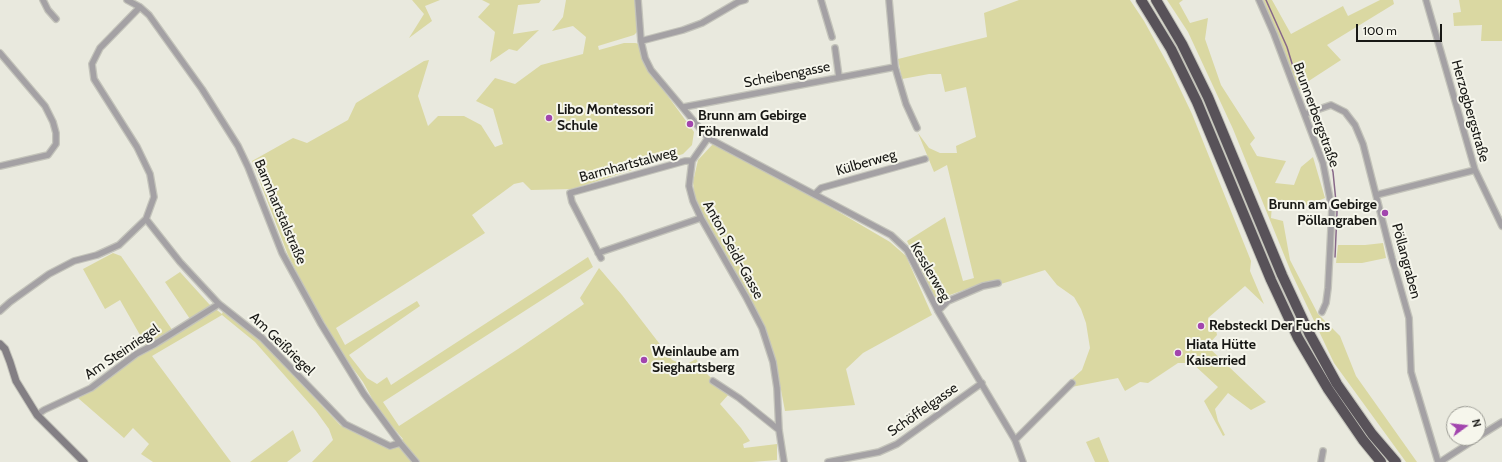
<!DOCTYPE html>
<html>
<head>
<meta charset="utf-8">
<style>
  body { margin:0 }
  #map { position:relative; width:1502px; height:462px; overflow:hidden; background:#e9e9de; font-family:Cabin,sans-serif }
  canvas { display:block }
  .north { position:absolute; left:1446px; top:406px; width:40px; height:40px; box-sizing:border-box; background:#f6f6ec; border:1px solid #9d9d96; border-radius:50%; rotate:75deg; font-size:11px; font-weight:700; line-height:16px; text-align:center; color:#181815 }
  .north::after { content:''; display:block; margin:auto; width:14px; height:18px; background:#a245ae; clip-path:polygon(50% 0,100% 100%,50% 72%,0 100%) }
  .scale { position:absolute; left:1356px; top:24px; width:86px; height:18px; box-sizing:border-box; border:2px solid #181815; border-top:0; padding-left:5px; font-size:12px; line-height:14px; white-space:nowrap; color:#181815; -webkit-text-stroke:3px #f6f6ec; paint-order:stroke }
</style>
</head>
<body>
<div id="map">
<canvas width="1502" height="462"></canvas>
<div class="north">N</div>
<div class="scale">100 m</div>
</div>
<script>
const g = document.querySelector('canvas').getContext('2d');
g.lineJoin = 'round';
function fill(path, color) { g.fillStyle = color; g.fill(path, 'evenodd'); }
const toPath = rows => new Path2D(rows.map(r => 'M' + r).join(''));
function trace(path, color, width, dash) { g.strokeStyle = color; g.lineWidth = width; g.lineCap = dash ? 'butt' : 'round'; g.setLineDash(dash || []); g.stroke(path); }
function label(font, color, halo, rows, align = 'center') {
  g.font = font + ' Cabin,sans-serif'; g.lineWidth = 4; g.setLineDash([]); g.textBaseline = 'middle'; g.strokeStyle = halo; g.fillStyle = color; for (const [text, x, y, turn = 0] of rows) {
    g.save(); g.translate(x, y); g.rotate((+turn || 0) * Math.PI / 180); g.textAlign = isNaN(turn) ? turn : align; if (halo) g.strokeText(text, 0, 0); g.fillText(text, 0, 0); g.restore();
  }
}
fill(toPath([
  [412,0,440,0,425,6,432,21,409,38,424,14],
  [482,0,541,0,539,3,518,5,513,34,539,30,517,51,509,49,490,62,495,32,478,17,490,4],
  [566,0,636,0,639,30,634,35,598,46,599,50,624,43,635,43,640,44,646,66,694,132,692,145,683,154,572,189,531,190,523,182,514,184,472,215,485,233,336,328,345,345,417,301,420,306,349,355,367,378,377,384,387,377,391,385,588,257,593,267,383,402,399,426,518,349,584,304,580,298,599,268,622,295,672,360,685,365,696,359,708,375,729,394,720,404,741,428,750,441,743,444,744,448,777,444,777,460,752,462,312,462,333,440,329,429,316,411,255,342,222,315,152,356,231,462,153,462,141,454,149,444,133,428,124,438,78,398,95,388,148,349,120,300,105,309,83,269,113,253,121,256,173,331,190,319,165,282,180,272,209,304,222,314,223,311,261,341,340,425,390,449,403,439,379,411,363,382,346,359,313,304,288,255,252,161,293,138,307,143,348,120,356,103,424,61,429,60,418,96,428,126,438,116,464,116,481,125,495,147,503,144,493,109,476,101,495,78,515,84,541,65,583,54,586,37,573,26,552,31,563,17],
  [1019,0,1130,0,1144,21,1171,70,1192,114,1251,261,1250,271,1264,304,1245,286,1208,318,1216,330,1217,335,1207,346,1266,402,1251,410,1228,393,1215,409,1218,421,1225,435,1223,436,1204,401,1218,387,1192,363,1178,363,1148,383,1140,382,1125,391,1118,378,1061,389,1082,370,1090,348,1086,323,1081,309,1074,297,1057,285,1045,270,1001,284,998,281,978,285,947,296,935,299,907,241,945,217,963,281,974,278,947,165,934,172,918,133,929,148,940,153,957,153,956,146,976,137,966,87,945,92,941,74,929,74,902,79,898,59,987,37,984,13],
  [1167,0,1183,0,1179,3,1190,23,1208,18,1205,39,1221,85,1255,138,1250,144,1257,156,1286,161,1275,183,1294,185,1301,167,1313,157,1325,198,1303,207,1272,205,1271,218,1283,221,1290,260,1318,314,1340,336,1356,376,1417,462,1406,462,1334,363,1291,272,1233,129,1188,32],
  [1263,0,1272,0,1291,34,1343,6,1348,16,1380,0,1393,0,1394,4,1327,45,1341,60,1301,86,1310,106,1297,85],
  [1459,0,1502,0,1502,41,1481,41,1482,25,1454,26,1453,13,1461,12],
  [713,144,815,198,890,242,906,256,932,315,863,353,846,369,855,405,785,411,775,358,763,323,695,201,693,182,698,160],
  [1383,243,1386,258,1362,263,1336,263,1338,245,1365,245],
  [293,430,301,451,287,462,250,462],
  [1099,437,1109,462,1095,462,1086,442]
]), '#dad8a2');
trace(toPath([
  [1266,0,1287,47,1294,70,1303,83,1310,99],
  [1318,122,1333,172,1337,212,1335,257]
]), '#876889', 1.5);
const street = toPath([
  [43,0,48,10,56,19],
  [127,0,140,7,149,15,202,89,238,146,248,167,282,253,321,324,364,394,400,443,416,462],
  [638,0,641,41,645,58,651,70,708,138,891,235,907,250,938,311,1015,440,1023,462],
  [821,0,832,37],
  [889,0,895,67,906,104,917,128],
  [1259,0,1274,34,1323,163,1332,209,1328,288,1326,303,1322,312],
  [1426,0,1475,170,1502,226],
  [641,41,683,30,702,23,738,2,745,0],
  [835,48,839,77],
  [0,53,45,106,53,122,56,133,56,144,48,155,0,166],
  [684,107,895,67],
  [1305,114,1331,105,1345,112,1355,125,1363,144,1392,258,1409,318,1411,372,1438,462],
  [708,138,692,161,689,186,693,201,701,218,746,297,762,328,773,362,777,388,779,430,784,462],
  [815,194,821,188,925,159],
  [1376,195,1475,170],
  [146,219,180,262,219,304,262,338,345,424,390,446,400,443],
  [598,253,701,218],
  [601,258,572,202,570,193,685,161,692,161],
  [0,311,10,302,49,274,74,261,97,255,119,245,146,219,154,197,150,174,137,147,94,79,92,64,100,48,140,7],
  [938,311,948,301,983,286,998,283],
  [713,381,739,398,779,430],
  [37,415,44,410,91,388,136,354,155,344,219,304],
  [1478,437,1502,422],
  [1015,440,1072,383],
  [828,462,879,452,897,444,982,383],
  [1321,462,1323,451],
  [1440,462,1477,438]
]);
const secondary = toPath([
  [0,344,5,349,10,362,16,381,37,415,84,462]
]);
const highway = toPath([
  [1141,0,1171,49,1197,102,1271,280,1298,338,1328,389,1363,440,1381,462],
  [1156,0,1182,44,1208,97,1282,275,1309,333,1337,384,1372,434,1396,462]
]);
trace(street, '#c3c3ba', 8);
trace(secondary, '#c3c3ba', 9);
trace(highway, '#c3c3ba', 12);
trace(street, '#a4a1a4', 5.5);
trace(secondary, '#837f84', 7);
trace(highway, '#585259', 10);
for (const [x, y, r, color] of [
  [549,118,4,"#a245ae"],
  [690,124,4,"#a245ae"],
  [1385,213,4,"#a245ae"],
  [1201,326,4,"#a245ae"],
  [1178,353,4,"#a245ae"],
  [644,360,4,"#a245ae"]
]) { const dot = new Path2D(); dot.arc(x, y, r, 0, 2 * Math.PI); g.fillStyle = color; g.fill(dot); trace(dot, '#f6f6ec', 1.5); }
label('14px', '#181815', '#f6f6ec', [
  ["Scheibengasse",787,75,-11],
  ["Herzogbergstraße",1470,111,74],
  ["Brunnerbergstraße",1316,115,70],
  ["Külberweg",866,163,-16],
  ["Barmhartstalweg",628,165,-15],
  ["Barmhartstalstraße",280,212,67],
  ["Anton Seidl-Gasse",733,250,61],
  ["Pöllangraben",1406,261,75],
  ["Kesslerweg",930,272,60],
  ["Am Geißriegel",282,344,44],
  ["Am Steinriegel",122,352,-34],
  ["Schöffelgasse",923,410,-35]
]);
label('bold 14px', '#181815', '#f6f6ec', [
  ["Libo Montessori",557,110],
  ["Schule",557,126],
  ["Brunn am Gebirge",698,116],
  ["Föhrenwald",698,132],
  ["Brunn am Gebirge",1377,205,"right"],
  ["Pöllangraben",1377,221,"right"],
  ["Rebsteckl Der Fuchs",1209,326],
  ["Hiata Hütte",1186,345],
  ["Kaiserried",1186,361],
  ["Weinlaube am",652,352],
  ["Sieghartsberg",652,368]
], 'left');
</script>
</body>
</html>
